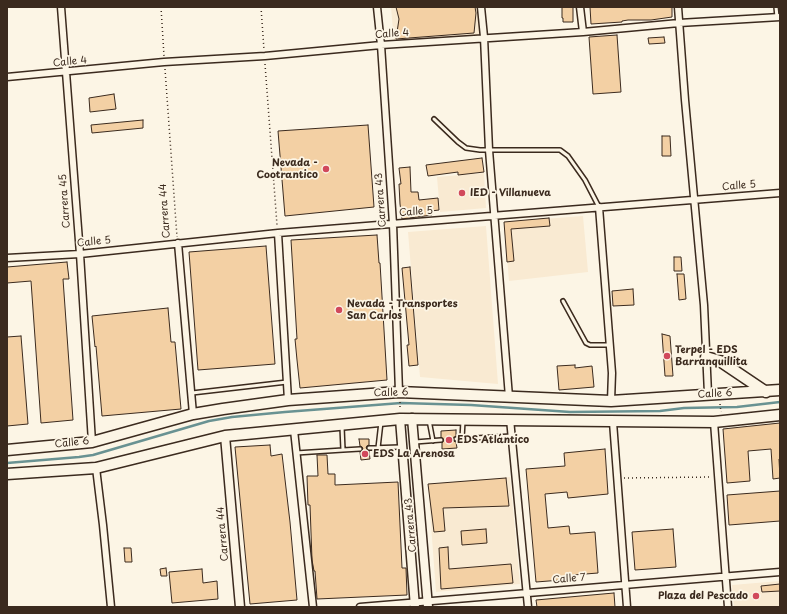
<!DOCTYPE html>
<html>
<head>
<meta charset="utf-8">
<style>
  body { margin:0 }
  #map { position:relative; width:787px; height:614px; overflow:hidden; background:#fcf5e5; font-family:"Playpen Sans",sans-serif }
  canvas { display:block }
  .frame { position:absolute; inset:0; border:8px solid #3b2a1e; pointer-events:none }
</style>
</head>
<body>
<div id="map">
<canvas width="787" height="614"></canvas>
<div class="frame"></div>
</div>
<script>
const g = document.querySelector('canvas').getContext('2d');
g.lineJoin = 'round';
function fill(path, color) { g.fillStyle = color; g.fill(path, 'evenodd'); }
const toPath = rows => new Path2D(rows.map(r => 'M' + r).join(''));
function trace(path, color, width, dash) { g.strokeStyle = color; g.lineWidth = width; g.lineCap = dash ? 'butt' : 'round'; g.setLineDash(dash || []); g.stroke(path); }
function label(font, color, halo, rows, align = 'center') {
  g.font = font + ' "Playpen Sans",sans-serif'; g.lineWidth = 3.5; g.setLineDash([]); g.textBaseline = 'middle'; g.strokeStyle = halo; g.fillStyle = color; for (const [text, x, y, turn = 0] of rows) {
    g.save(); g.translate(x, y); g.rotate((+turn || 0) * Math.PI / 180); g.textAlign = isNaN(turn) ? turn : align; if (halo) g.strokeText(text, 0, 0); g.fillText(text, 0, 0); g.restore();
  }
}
fill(toPath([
  [391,7,478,7,481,35,394,41],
  [484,173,486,208,440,212,437,177],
  [583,216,588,272,509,281,504,222],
  [486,226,498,384,420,377,408,232],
  [510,477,520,584,436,592,428,484],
  [780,581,780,607,734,607,732,585]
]), '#f9ead2');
trace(toPath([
  [7,463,79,457,93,455,209,421,232,417,285,412,401,403,471,405,570,412,660,411,684,408,737,407,780,402]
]), '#699292', 2.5);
const building = toPath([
  [396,7,475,7,476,13,474,33,396,39,399,19,396,7],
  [562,7,573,7,573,22,563,22,563,18,562,18,562,7],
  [590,7,672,7,672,17,651,20,628,20,622,21,622,22,591,24,590,7],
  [617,35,621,92,593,94,589,37,617,35],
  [664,37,665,43,649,44,648,38,664,37],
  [114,94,116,109,90,112,89,98,114,94],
  [143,120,143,128,92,133,91,125,143,120],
  [368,125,374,207,285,216,278,131,368,125],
  [662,136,670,136,671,156,662,156,662,136],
  [482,158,484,172,458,175,458,172,428,176,426,165,482,158],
  [410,167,411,192,418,192,419,200,438,198,439,210,431,211,432,215,402,219,400,204,399,184,401,184,399,168,410,167],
  [549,218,550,226,511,229,514,261,507,262,504,222,549,218],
  [377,235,379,263,380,263,387,380,300,388,297,360,295,339,297,339,291,240,377,235],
  [266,246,275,364,198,370,189,252,266,246],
  [674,257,681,257,682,271,674,271,674,257],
  [67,262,69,279,63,279,73,420,41,423,31,281,7,283,7,267,67,262],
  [410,267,418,365,409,366,407,345,409,345,402,268,410,267],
  [677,274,684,274,686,299,679,300,677,274],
  [633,289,634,305,613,306,612,291,633,289],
  [168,308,171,342,175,342,181,409,102,416,96,346,95,347,92,316,168,308],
  [662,334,670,336,673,376,665,376,662,334],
  [21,336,28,424,7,426,7,337,21,336],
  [575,365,575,368,592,366,594,387,559,390,557,366,575,365],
  [780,423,780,459,779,459,780,478,773,479,771,449,748,451,750,481,727,483,723,429,780,423],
  [456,430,456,436,453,439,454,441,456,442,457,448,442,449,442,443,444,440,441,437,441,431,456,430],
  [359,439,369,439,369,445,367,446,366,448,369,451,370,459,361,460,360,452,363,449,362,447,360,446,359,439],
  [270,445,271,456,282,454,290,522,297,600,250,604,235,447,270,445],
  [605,449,608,494,568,498,567,492,545,494,548,528,569,526,570,534,595,532,598,573,573,575,574,579,536,582,526,469,565,466,564,453,605,449],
  [317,455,327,455,328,474,335,474,335,485,398,482,402,568,406,568,407,595,317,599,315,571,314,571,312,560,310,505,308,505,307,476,318,476,317,455],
  [506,478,509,506,443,508,445,531,434,532,428,484,506,478],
  [780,491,780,521,729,525,727,495,780,491],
  [486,529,487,543,462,545,461,531,486,529],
  [673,529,676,567,635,570,632,532,673,529],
  [448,547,449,569,511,564,513,583,441,589,439,548,448,547],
  [124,548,131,548,132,562,125,562,124,548],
  [166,568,167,576,161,576,160,569,166,568],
  [202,569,203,583,217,581,218,599,172,603,169,572,202,569],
  [780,584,780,591,762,592,761,586,780,584],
  [614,593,615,607,537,607,536,600,614,593]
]);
fill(building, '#f3d0a4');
trace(building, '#3b2a1e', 1);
const service = toPath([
  [776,7,777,17],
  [434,119,458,142,466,148,480,150,560,150,568,156,585,180,599,207],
  [563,301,586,343,590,345,610,345],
  [192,393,287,382],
  [429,420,433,441],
  [342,427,343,450,360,449],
  [456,439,512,436],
  [462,439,463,421],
  [415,442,441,440],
  [369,448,400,447],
  [378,448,381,422],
  [296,453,343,450]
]);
const minor = toPath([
  [61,7,80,254,92,442],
  [377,7,381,45,393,224,399,392],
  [481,7,484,37,489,150,509,397],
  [580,7,583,32],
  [678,7,685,100,704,305,708,394],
  [7,77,164,62,265,56,381,45,583,32,679,23,780,17],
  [599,207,612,373,611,401],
  [278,233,288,400],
  [178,243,193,414],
  [7,258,80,254,278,233,780,193],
  [510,419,528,607],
  [613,422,627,607],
  [714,422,728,607],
  [294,430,313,607],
  [96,468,103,525,111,607],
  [360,607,780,572]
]);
const tertiary = toPath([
  [412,418,428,607],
  [400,419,415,607],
  [225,436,240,607]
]);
const primary = toPath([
  [706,357,720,361,766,392],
  [7,450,92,442,193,414,223,409,288,400,399,392,611,401,780,390],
  [7,474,96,468,225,436,400,419,714,422,780,415]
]);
trace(service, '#3b2a1e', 6);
trace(minor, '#3b2a1e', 9);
trace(tertiary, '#3b2a1e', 11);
trace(primary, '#3b2a1e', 13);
trace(toPath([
  [161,7,164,56],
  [261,7,264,50],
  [265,64,277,225],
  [165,69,177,237],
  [400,402,400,410],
  [720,404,721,412],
  [624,478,712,477]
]), '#3b2a1e', 1.5, [1, 3]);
trace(service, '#fcf5e5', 3);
trace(minor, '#fcf5e5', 6);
trace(tertiary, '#fcf5e5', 8);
trace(primary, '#fcf5e5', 10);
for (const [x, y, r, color] of [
  [326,169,4,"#d1495b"],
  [462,193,4,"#d1495b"],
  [339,310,4,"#d1495b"],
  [667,356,4,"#d1495b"],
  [449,440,4,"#d1495b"],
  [365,454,4,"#d1495b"],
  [756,596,4,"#d1495b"]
]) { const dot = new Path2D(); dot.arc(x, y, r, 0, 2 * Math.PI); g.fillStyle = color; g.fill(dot); trace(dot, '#fcf5e5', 1.5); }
label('10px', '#3b2a1e', '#fcf5e5', [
  ["Calle 4",392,34,-4],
  ["Calle 4",70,62,-6],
  ["Calle 5",739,186,-5],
  ["Carrera 43",381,200,-94],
  ["Carrera 45",65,201,-94],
  ["Carrera 44",165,211,-94],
  ["Calle 5",416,212,-4],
  ["Calle 5",94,242,-6],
  ["Calle 6",391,393,-2],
  ["Calle 6",715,394,-3],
  ["Calle 6",72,443,-6],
  ["Carrera 43",411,525,-95],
  ["Carrera 44",223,534,-95],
  ["Calle 7",569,579,-5]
]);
label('bold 10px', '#3b2a1e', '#fcf5e5', [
  ["Nevada -",318,163,"right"],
  ["Cootrantico",318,175,"right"],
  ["IED - Villanueva",470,193],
  ["Nevada - Transportes",347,304],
  ["San Carlos",347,316],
  ["Terpel - EDS",675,350],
  ["Barranquillita",675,362],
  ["EDS Atlántico",457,440],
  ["EDS La Arenosa",373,454],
  ["Plaza del Pescado",748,596,"right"]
], 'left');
</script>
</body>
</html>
